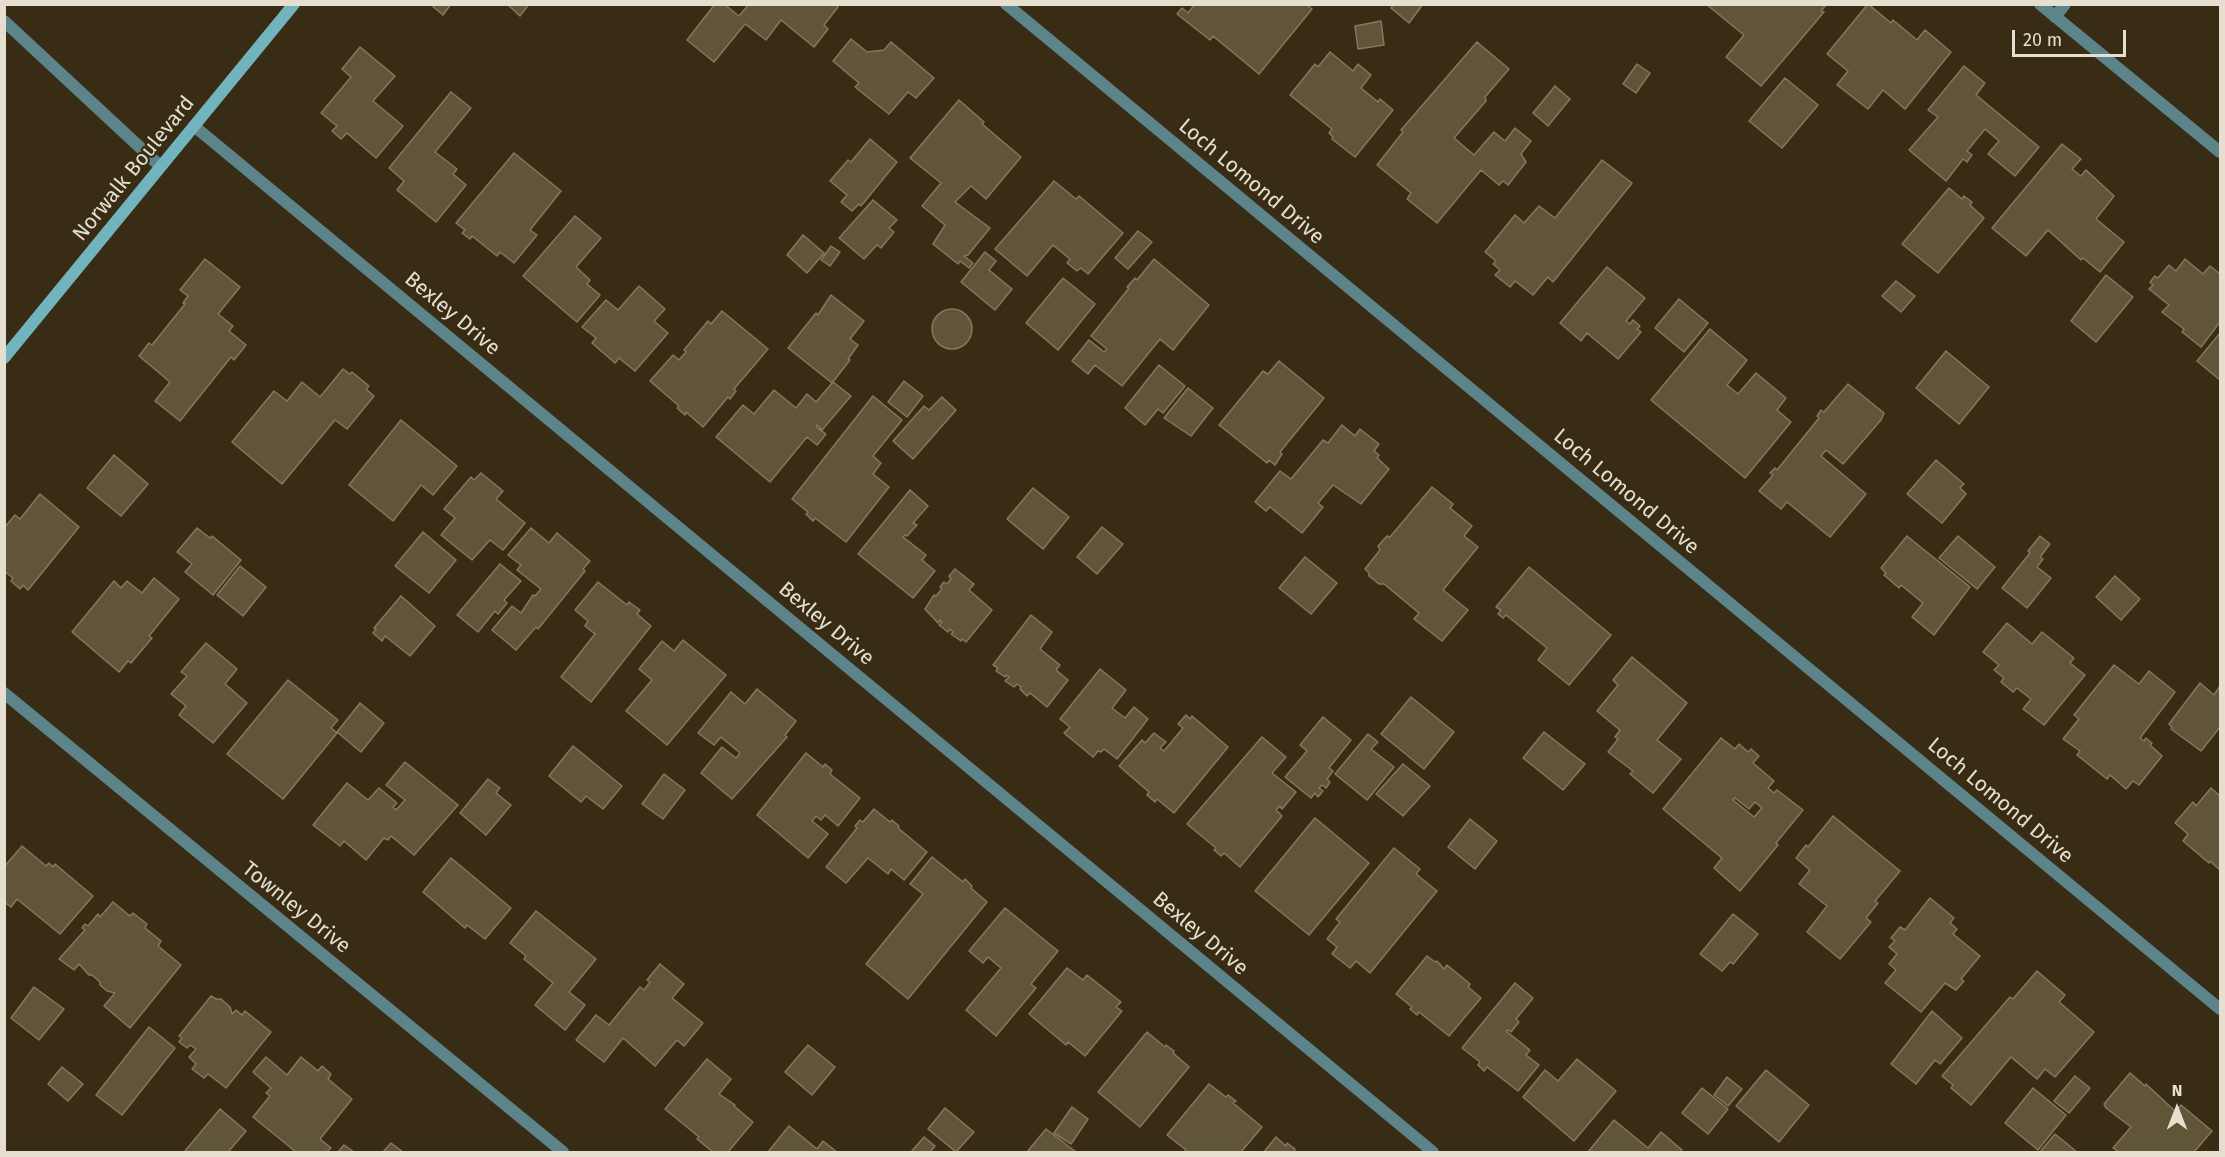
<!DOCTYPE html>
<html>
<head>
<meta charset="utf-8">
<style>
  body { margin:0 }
  #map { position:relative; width:2225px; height:1157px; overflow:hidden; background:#382d14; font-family:"Fira Sans",sans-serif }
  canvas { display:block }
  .frame { position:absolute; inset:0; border:6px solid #e6dfd0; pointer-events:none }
  .north { position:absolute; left:2147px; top:1079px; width:60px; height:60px; -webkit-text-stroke:4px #382d14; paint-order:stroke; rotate:0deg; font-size:16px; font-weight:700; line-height:24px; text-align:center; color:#e6dfd0 }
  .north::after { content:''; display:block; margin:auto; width:21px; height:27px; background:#e6dfd0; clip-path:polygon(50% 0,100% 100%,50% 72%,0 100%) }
  .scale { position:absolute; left:2012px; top:30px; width:114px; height:27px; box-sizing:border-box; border:3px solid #e6dfd0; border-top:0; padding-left:8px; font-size:18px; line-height:21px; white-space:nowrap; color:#e6dfd0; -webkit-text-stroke:4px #382d14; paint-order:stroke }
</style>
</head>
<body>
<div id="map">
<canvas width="2225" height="1157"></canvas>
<div class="frame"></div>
<div class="north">N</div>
<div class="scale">20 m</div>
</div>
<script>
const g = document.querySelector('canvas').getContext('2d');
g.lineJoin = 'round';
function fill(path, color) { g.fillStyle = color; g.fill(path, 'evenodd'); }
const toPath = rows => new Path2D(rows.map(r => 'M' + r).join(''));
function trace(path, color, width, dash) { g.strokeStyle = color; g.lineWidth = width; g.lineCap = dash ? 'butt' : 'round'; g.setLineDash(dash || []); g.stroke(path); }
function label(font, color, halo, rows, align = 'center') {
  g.font = font + ' "Fira Sans",sans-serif'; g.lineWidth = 4.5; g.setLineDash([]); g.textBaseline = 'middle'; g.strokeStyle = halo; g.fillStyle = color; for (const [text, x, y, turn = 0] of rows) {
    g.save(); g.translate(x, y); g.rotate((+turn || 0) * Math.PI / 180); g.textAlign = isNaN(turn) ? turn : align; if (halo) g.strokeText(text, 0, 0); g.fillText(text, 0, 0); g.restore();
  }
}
const building = toPath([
  [430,4,451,4,443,15,430,4],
  [507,4,529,4,520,16,507,4],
  [715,4,724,4,739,16,749,4,835,4,838,7,824,25,828,29,814,47,781,20,766,40,745,24,714,62,687,40,715,4],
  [1195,4,1306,4,1312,9,1259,74,1213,36,1210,40,1177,14,1182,8,1188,13,1195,4],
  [1394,4,1423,4,1409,23,1391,8,1394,4],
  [1706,4,1827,4,1821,11,1824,12,1761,86,1726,57,1744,35,1706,4],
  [1868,4,1891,23,1893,20,1917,40,1925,30,1951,52,1905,109,1883,90,1868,109,1837,85,1848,71,1827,54,1868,4],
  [1381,21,1384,45,1358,49,1355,26,1381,21],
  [851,39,867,52,884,50,891,42,934,78,916,98,908,92,889,114,855,87,859,83,833,61,851,39],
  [1477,42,1509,69,1485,97,1486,101,1454,138,1474,155,1494,132,1505,141,1515,128,1531,141,1521,154,1526,162,1508,185,1503,181,1499,185,1481,170,1437,223,1407,199,1411,193,1377,165,1403,132,1401,130,1477,42],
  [360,47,395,76,373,101,403,126,376,158,347,133,341,139,332,131,337,126,321,113,351,77,342,69,360,47],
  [1330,52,1353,71,1358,64,1371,75,1361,88,1378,102,1380,99,1393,110,1355,157,1332,139,1333,137,1329,133,1332,129,1290,95,1315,64,1318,67,1330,52],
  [1637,64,1650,73,1636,93,1623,84,1637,64],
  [1964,66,1985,83,1976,95,2039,147,2015,176,1988,154,1999,141,1985,129,1967,151,1972,155,1967,162,1963,159,1946,181,1909,150,1938,117,1928,110,1964,66],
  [1785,78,1818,105,1782,148,1749,121,1785,78],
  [1555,86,1570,99,1548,126,1533,113,1555,86],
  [451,92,471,108,435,152,457,169,453,174,466,185,436,222,397,190,404,181,389,168,451,92],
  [959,100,984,122,982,124,1021,157,986,199,971,186,955,202,990,228,968,255,964,256,973,263,969,268,960,261,958,264,933,244,945,225,922,206,941,183,910,158,959,100],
  [870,139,897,162,861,206,859,204,852,211,841,202,847,195,830,181,848,160,851,162,870,139],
  [2062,144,2081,159,2072,169,2081,176,2086,170,2114,196,2096,219,2124,242,2100,272,2083,258,2081,260,2048,230,2026,256,1992,228,2062,144],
  [514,153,561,191,530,230,537,235,514,263,500,252,497,256,472,236,470,239,462,233,465,230,456,223,514,153],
  [1602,160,1632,183,1553,282,1548,277,1533,295,1515,281,1510,287,1495,275,1500,270,1493,264,1496,261,1485,252,1515,215,1524,223,1539,206,1555,218,1602,160],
  [1054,181,1076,199,1079,196,1123,233,1088,274,1081,268,1077,271,1067,263,1070,259,1053,245,1027,276,995,249,1054,181],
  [1949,188,1962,199,1964,196,1972,202,1970,205,1984,218,1938,273,1902,244,1949,188],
  [873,200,897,220,889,228,894,232,881,248,877,245,864,259,839,238,873,200],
  [575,216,601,238,576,267,590,280,587,284,600,295,577,322,523,276,575,216],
  [1138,231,1152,242,1128,269,1115,258,1138,231],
  [803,235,824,253,807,273,787,255,803,235],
  [831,246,840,252,830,266,821,260,831,246],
  [985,252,996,261,989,270,1012,289,995,310,961,282,985,252],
  [205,259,240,287,218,314,233,326,229,331,246,345,234,360,231,357,180,421,155,401,170,382,139,356,149,343,152,345,185,304,183,303,188,296,180,290,205,259],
  [1154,259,1209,305,1173,350,1160,339,1122,386,1095,365,1088,374,1072,361,1089,340,1104,352,1107,349,1091,336,1129,288,1127,287,1135,278,1137,280,1154,259],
  [2185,259,2203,274,2210,266,2220,274,2220,322,2201,347,2182,332,2184,329,2162,312,2169,305,2149,289,2153,285,2150,282,2155,276,2158,278,2169,265,2176,271,2185,259],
  [1607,267,1645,298,1626,321,1630,324,1633,320,1640,326,1637,329,1641,332,1618,359,1587,333,1581,341,1560,323,1607,267],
  [2106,275,2133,297,2096,342,2071,321,2106,275],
  [1063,278,1095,304,1058,350,1026,323,1063,278],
  [1896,281,1915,296,1901,312,1882,296,1896,281],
  [639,286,665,309,654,321,668,333,635,371,619,358,615,363,592,343,596,338,582,327,606,300,618,310,639,286],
  [831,295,864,321,850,339,858,345,848,359,850,360,832,383,788,348,816,313,818,315,831,295],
  [1679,299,1708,323,1684,352,1655,328,1679,299],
  '932 329a20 20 0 1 1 40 0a20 20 0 1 1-40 0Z',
  [722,311,768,349,734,389,736,391,730,399,728,397,703,427,686,412,685,415,677,408,679,406,650,381,673,355,679,360,686,352,684,350,708,321,711,324,722,311],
  [1710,329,1747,360,1727,385,1738,394,1756,373,1786,398,1777,410,1791,422,1745,478,1651,400,1710,329],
  [2220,333,2220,380,2197,361,2220,333],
  [1946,351,1989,387,1959,424,1916,388,1946,351],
  [1279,361,1324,398,1280,452,1282,454,1275,465,1269,460,1267,463,1219,425,1263,371,1268,374,1279,361],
  [1159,365,1185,386,1163,413,1158,409,1145,425,1125,408,1159,365],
  [343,369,350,374,352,372,369,386,366,389,374,396,347,429,335,420,282,484,232,442,274,391,287,401,302,382,320,397,343,369],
  [904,381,923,396,907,417,888,402,904,381],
  [833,382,851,396,822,430,817,425,816,427,826,434,817,445,807,437,770,482,716,437,743,405,754,414,774,390,796,408,807,394,816,402,833,382],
  [1848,384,1884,413,1881,420,1843,464,1826,450,1821,456,1866,494,1830,537,1787,502,1781,509,1759,491,1773,475,1770,473,1775,468,1777,470,1819,418,1817,416,1821,410,1824,412,1848,384],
  [1188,388,1213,408,1191,436,1164,418,1188,388],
  [873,396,902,420,873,456,881,463,873,474,889,487,846,542,815,518,813,521,806,514,808,512,792,499,873,396],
  [942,397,956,410,913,459,893,441,924,406,929,410,942,397],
  [401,420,457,466,433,495,421,485,393,521,349,485,401,420],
  [1342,425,1355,436,1360,429,1379,444,1374,451,1379,455,1377,458,1389,469,1361,504,1333,485,1318,503,1323,507,1302,533,1270,507,1266,511,1255,502,1280,471,1291,479,1323,440,1328,443,1342,425],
  [114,455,148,484,121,516,87,488,114,455],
  [1936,460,1964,484,1960,488,1966,494,1942,523,1907,494,1936,460],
  [481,473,503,491,496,499,525,523,503,550,490,540,472,560,441,535,455,518,444,509,471,477,474,480,481,473],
  [1432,487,1453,504,1450,508,1472,526,1464,536,1478,547,1443,590,1468,610,1442,641,1414,619,1419,613,1384,584,1379,584,1369,576,1369,573,1365,569,1380,550,1378,546,1387,536,1390,537,1432,487],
  [1033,488,1069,517,1043,549,1007,519,1033,488],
  [910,490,928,506,913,523,917,525,907,536,905,535,903,537,926,555,922,560,935,571,913,598,858,554,910,490],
  [40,494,79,527,28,590,23,585,20,589,11,581,13,578,4,571,4,528,15,515,20,519,40,494],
  [1102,527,1123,544,1097,574,1077,557,1102,527],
  [197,528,210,538,212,536,241,560,213,595,185,572,192,564,177,552,197,528],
  [531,528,549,543,557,533,590,561,583,569,585,571,538,629,536,627,516,650,492,630,512,606,521,613,533,595,535,596,541,589,517,570,521,565,508,555,531,528],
  [423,532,456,560,429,593,395,566,423,532],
  [1907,536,1970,587,1934,635,1912,617,1923,603,1901,585,1899,588,1884,575,1886,573,1881,568,1907,536],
  [1958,536,1995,567,1977,589,1939,558,1958,536],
  [2040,536,2050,544,2040,557,2043,559,2037,567,2051,578,2027,608,2002,588,2030,553,2028,551,2040,536],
  [1305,557,1337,583,1311,614,1279,588,1305,557],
  [500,564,521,581,504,600,507,603,498,614,495,611,478,632,457,615,500,564],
  [240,566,266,587,243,616,217,595,240,566],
  [1529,567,1611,635,1569,685,1538,660,1547,648,1506,615,1503,618,1498,614,1501,610,1496,607,1529,567],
  [955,569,974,584,969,590,992,610,966,642,962,639,961,641,951,634,953,632,950,629,948,632,939,625,942,622,940,620,938,623,925,609,934,595,936,596,942,589,940,587,944,582,947,584,951,579,949,576,955,569],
  [2115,576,2140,599,2121,620,2096,597,2115,576],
  [154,578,179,599,149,636,152,638,131,663,128,661,119,672,72,632,114,581,121,588,127,581,142,593,154,578],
  [598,582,627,605,629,602,640,610,637,614,651,626,591,702,561,677,595,634,585,626,588,621,575,610,598,582],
  [401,596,435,626,410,656,385,636,382,641,373,633,376,629,374,628,401,596],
  [1031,615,1052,632,1040,649,1060,665,1056,670,1068,680,1047,707,1030,693,1027,696,1020,689,1021,687,1017,684,1014,687,1005,681,1009,677,1006,675,1005,677,996,671,998,668,993,665,1031,615],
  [2007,623,2032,644,2042,632,2074,658,2070,663,2085,675,2044,725,2023,709,2031,699,2017,688,2013,692,2001,682,2004,678,1994,670,1999,665,1983,652,2007,623],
  [683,640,726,675,667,745,626,711,652,680,639,669,662,641,674,651,683,640],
  [206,643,237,669,225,684,247,703,213,743,179,715,186,706,171,694,187,676,181,672,206,643],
  [1632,657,1687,703,1657,740,1681,759,1653,793,1630,774,1633,771,1608,752,1618,739,1615,737,1620,730,1597,711,1618,685,1613,680,1632,657],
  [2114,665,2139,684,2149,671,2175,692,2140,738,2144,741,2146,738,2152,743,2150,745,2162,756,2139,785,2133,781,2126,789,2110,775,2107,779,2077,755,2080,751,2063,739,2079,719,2074,715,2114,665],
  [1100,669,1126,690,1112,708,1125,718,1134,707,1148,719,1117,759,1104,749,1101,752,1098,751,1093,757,1064,733,1070,727,1060,719,1100,669],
  [288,680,338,720,331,728,337,733,283,799,227,754,288,680],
  [2200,683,2214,695,2220,686,2220,727,2201,751,2171,729,2172,727,2169,724,2200,683],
  [757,689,796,721,785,735,787,737,732,799,701,773,722,747,736,758,740,753,721,737,714,745,698,733,731,692,745,704,757,689],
  [1411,697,1454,732,1424,769,1381,734,1411,697],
  [360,703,384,723,361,752,337,732,360,703],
  [1186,715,1190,719,1192,716,1228,747,1174,813,1157,799,1155,802,1147,795,1149,792,1119,766,1142,740,1145,743,1154,733,1166,742,1160,748,1164,751,1183,728,1178,724,1186,715],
  [1323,717,1351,740,1329,768,1333,771,1327,779,1330,782,1326,788,1322,785,1319,788,1323,791,1318,797,1315,793,1311,798,1285,777,1307,751,1300,745,1323,717],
  [1544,732,1585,764,1563,790,1523,758,1544,732],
  [1368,734,1378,742,1371,749,1394,767,1367,800,1335,774,1368,734],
  [1262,737,1286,757,1272,773,1296,792,1282,809,1280,806,1276,810,1282,816,1240,867,1224,853,1221,856,1214,850,1216,848,1187,824,1262,737],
  [1721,738,1735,749,1739,744,1748,752,1751,749,1759,756,1753,763,1774,781,1768,788,1774,793,1777,790,1803,810,1776,843,1778,845,1740,891,1714,868,1722,858,1663,809,1721,738],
  [1735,798,1749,809,1755,802,1762,808,1754,817,1733,800,1735,798],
  [573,746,622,786,603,809,586,796,581,802,549,776,573,746],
  [806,753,823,767,825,764,832,770,830,774,860,798,838,826,825,815,821,820,816,816,812,821,828,834,808,858,757,815,806,753],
  [405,762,458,805,414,855,391,836,388,840,384,838,366,860,344,841,340,846,313,825,347,783,368,800,379,788,397,803,393,807,396,810,405,800,386,785,405,762],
  [1403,764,1430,786,1403,816,1376,794,1403,764],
  [664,774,685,790,663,819,642,804,664,774],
  [488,779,500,788,496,793,511,805,486,835,460,813,488,779],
  [2211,788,2220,796,2220,870,2210,861,2209,863,2183,841,2188,834,2175,823,2193,802,2196,806,2211,788],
  [874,809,890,822,892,820,899,826,898,828,927,852,904,880,891,869,888,874,868,858,846,883,826,867,857,828,855,826,860,820,863,822,874,809],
  [1833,816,1900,871,1875,901,1878,903,1866,918,1871,922,1840,959,1807,932,1827,906,1799,884,1810,870,1796,858,1806,845,1808,847,1833,816],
  [1315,818,1369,863,1309,935,1255,891,1315,818],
  [1470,819,1497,841,1475,869,1448,847,1470,819],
  [22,846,46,866,49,863,53,867,55,864,93,896,60,934,17,899,11,907,4,902,4,867,22,846],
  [1394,848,1420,869,1416,874,1437,891,1370,973,1356,961,1350,968,1332,954,1337,947,1327,939,1340,922,1336,919,1394,848],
  [932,857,963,882,965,879,972,886,971,888,987,902,908,999,866,964,923,894,910,884,932,857],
  [451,858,511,908,485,939,467,925,465,928,423,892,451,858],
  [1930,898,1954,918,1950,923,1957,929,1953,934,1980,956,1961,979,1964,981,1956,990,1945,983,1921,1012,1885,983,1896,970,1889,964,1897,954,1889,947,1895,941,1891,938,1900,927,1905,930,1930,898],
  [113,902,130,916,133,913,147,924,145,928,161,941,158,946,181,965,130,1028,104,1006,115,993,107,991,100,985,100,982,92,975,89,975,79,964,74,970,59,959,85,930,82,928,85,924,88,926,98,914,100,917,113,902],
  [1005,908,1058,951,1031,984,1036,988,996,1036,966,1010,1001,968,988,957,983,963,969,951,1005,908],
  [536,911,596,959,569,992,585,1005,565,1030,535,1005,553,983,524,959,526,956,510,943,536,911],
  [1733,914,1758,934,1733,964,1730,962,1722,971,1700,954,1733,914],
  [1427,956,1435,962,1437,961,1444,969,1447,965,1470,984,1468,987,1481,998,1449,1036,1419,1012,1417,1015,1410,1009,1412,1007,1396,994,1427,956],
  [660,964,684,984,672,998,703,1023,684,1046,677,1040,655,1066,623,1038,604,1062,576,1040,596,1015,609,1025,640,987,644,990,650,982,647,980,660,964],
  [1067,968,1083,980,1087,975,1121,1002,1116,1007,1122,1011,1085,1056,1068,1042,1066,1045,1029,1014,1067,968],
  [2037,971,2065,995,2059,1002,2094,1032,2055,1077,2045,1069,2037,1079,2011,1057,1971,1105,1951,1088,1953,1085,1942,1076,2010,997,2013,999,2037,971],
  [1515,983,1533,998,1516,1019,1519,1022,1511,1032,1508,1030,1506,1031,1530,1050,1526,1055,1539,1065,1518,1091,1487,1067,1484,1071,1478,1065,1480,1062,1462,1048,1515,983],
  [34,987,64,1009,39,1040,11,1018,34,987],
  [211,996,216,999,221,999,230,1007,232,1014,236,1010,242,1015,245,1011,271,1032,226,1088,208,1074,204,1078,192,1069,196,1064,189,1057,196,1049,190,1045,187,1048,179,1042,182,1038,179,1036,211,996],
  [1932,1011,1962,1038,1940,1064,1935,1060,1916,1084,1891,1064,1932,1011],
  [149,1027,175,1048,122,1115,96,1095,149,1027],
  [1147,1032,1165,1047,1166,1045,1174,1051,1173,1053,1189,1067,1140,1127,1098,1092,1147,1032],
  [808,1045,835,1067,812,1095,785,1072,808,1045],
  [266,1057,287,1075,301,1057,318,1071,322,1066,331,1074,328,1079,352,1099,320,1139,331,1148,327,1152,296,1152,253,1117,270,1096,266,1093,271,1088,253,1072,266,1057],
  [707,1059,731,1079,719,1094,735,1105,734,1106,753,1122,728,1152,713,1152,697,1139,699,1137,665,1109,707,1059],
  [1577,1059,1616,1091,1574,1141,1523,1097,1545,1070,1558,1081,1577,1059],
  [62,1067,83,1084,68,1101,48,1084,62,1067],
  [1766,1070,1809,1105,1779,1142,1736,1106,1766,1070],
  [2130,1073,2145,1086,2146,1084,2176,1112,2181,1105,2212,1131,2194,1152,2119,1152,2113,1148,2131,1127,2106,1108,2104,1104,2130,1073],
  [2075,1076,2090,1088,2069,1113,2054,1101,2075,1076],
  [1727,1077,1742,1089,1728,1106,1714,1095,1727,1077],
  [1209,1084,1226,1097,1228,1095,1236,1101,1233,1103,1262,1127,1241,1152,1184,1152,1186,1150,1167,1135,1209,1084],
  [1702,1088,1728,1109,1708,1134,1682,1113,1702,1088],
  [2033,1088,2066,1115,2038,1150,2005,1123,2033,1088],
  [1072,1107,1088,1119,1071,1144,1054,1133,1072,1107],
  [945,1108,974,1132,956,1152,928,1129,945,1108],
  [220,1109,246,1131,228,1152,187,1152,185,1151,220,1109],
  [1614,1120,1648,1148,1661,1132,1682,1150,1680,1152,1588,1152,1614,1120],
  [789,1126,817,1149,823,1141,837,1152,768,1152,789,1126],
  [1046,1129,1076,1152,1027,1152,1046,1129],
  [2055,1134,2077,1152,2040,1152,2055,1134],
  [924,1137,935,1146,930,1152,911,1152,924,1137],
  [1276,1137,1286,1146,1287,1143,1295,1149,1294,1152,1264,1152,1276,1137],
  [391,1143,403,1152,383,1152,391,1143],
  [344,1145,354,1152,338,1152,344,1145]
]);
fill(building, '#605439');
trace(building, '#85785c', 1.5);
trace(toPath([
  [1006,4,2220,1009],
  [2040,4,2220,152],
  [2055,17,2065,4],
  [4,21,160,166],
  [194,126,1433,1152],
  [4,693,563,1152]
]), '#5c848a', 12);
trace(toPath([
  [4,358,294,4]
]), '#72b4be', 12);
label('21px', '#e6dfd0', '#382d14', [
  ["Norwalk Boulevard",134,169,-51],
  ["Loch Lomond Drive",1251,182,40],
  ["Bexley Drive",452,314,40],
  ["Loch Lomond Drive",1626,492,40],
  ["Bexley Drive",826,624,40],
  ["Loch Lomond Drive",2000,801,40],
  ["Townley Drive",296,908,39],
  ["Bexley Drive",1200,934,40]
]);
</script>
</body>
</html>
